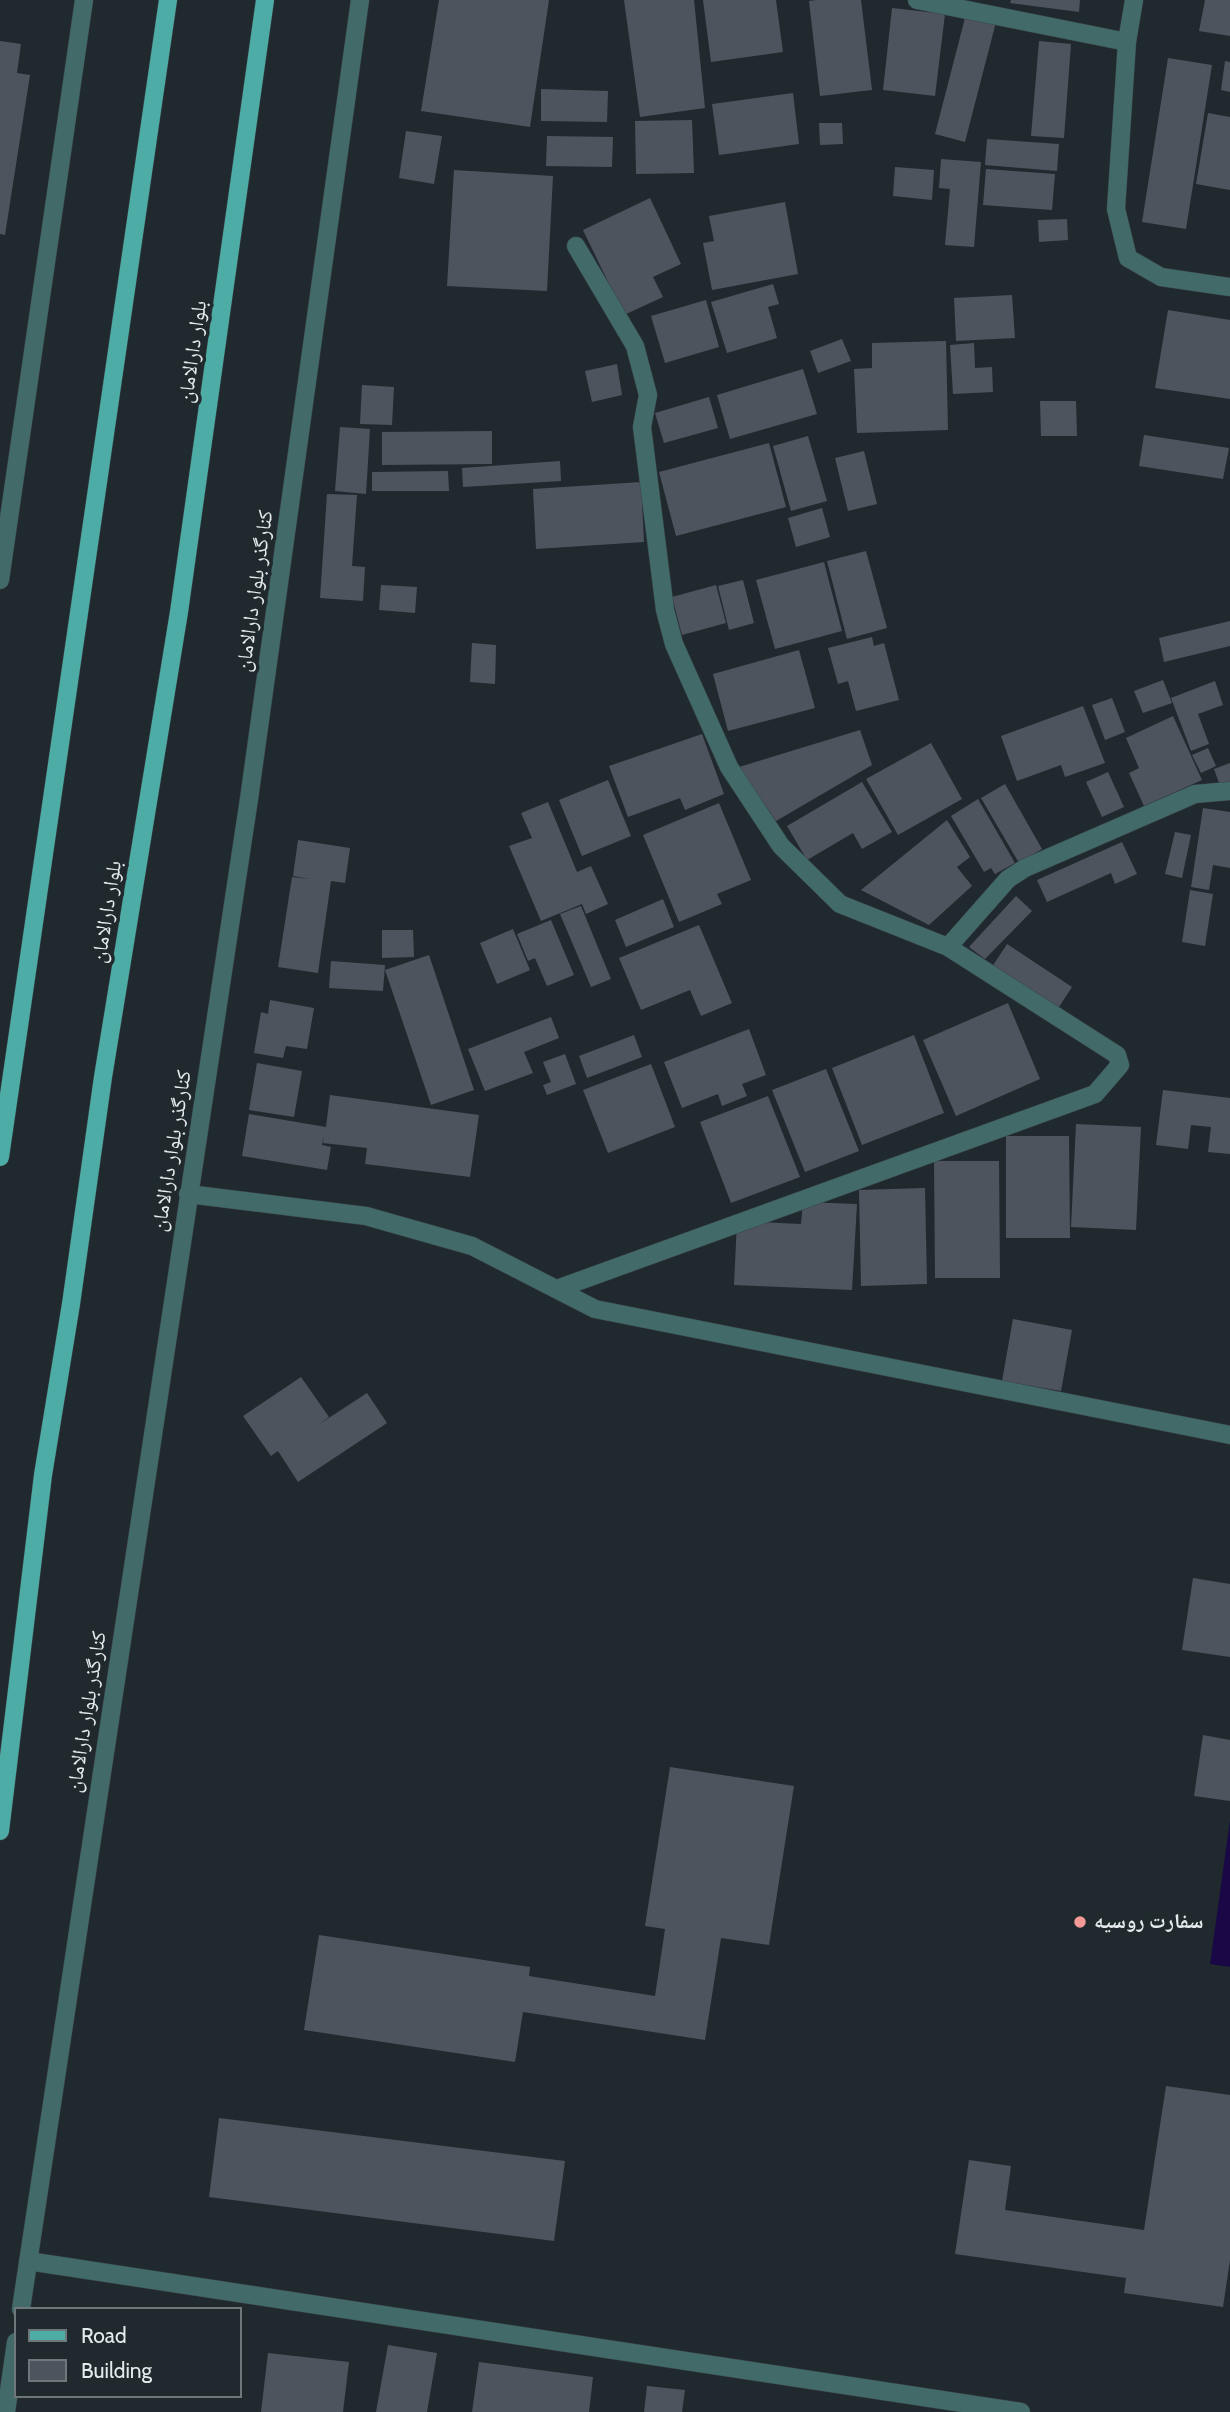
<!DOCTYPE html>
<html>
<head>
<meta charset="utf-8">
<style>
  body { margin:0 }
  #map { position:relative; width:1230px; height:2412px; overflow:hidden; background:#202a2e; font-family:Cabin,sans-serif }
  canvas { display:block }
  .legend { position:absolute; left:14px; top:2307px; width:228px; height:91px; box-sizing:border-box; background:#202a2e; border:2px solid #6e777a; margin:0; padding:9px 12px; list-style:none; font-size:21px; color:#e4eaed }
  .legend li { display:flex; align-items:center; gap:14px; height:35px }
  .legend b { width:35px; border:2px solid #6e777a }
</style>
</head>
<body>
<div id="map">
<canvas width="1230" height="2412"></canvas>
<ul class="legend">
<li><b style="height:9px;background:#4eaca7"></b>Road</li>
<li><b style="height:19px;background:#4e545d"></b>Building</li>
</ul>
</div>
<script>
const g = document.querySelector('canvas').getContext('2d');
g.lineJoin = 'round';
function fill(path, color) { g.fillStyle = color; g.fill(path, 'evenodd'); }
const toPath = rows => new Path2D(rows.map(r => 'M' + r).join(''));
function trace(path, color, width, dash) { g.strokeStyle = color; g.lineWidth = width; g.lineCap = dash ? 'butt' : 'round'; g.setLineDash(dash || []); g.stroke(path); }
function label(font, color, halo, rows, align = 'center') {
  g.font = font + ' Cabin,"Noto Naskh Arabic",sans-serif'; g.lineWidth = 7; g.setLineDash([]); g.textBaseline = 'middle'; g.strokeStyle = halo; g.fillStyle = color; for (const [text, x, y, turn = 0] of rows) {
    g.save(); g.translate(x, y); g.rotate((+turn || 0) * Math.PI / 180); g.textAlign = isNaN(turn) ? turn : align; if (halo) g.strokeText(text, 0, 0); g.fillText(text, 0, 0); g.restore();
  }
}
fill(toPath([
  [1230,1820,1230,1967,1210,1964]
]), '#190845');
fill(toPath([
  [439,0,549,0,530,127,421,111],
  [624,0,694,0,705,108,640,117],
  [703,0,776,0,783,52,711,62],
  [816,0,861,0,872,90,820,96,809,1],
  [1011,0,1080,0,1079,12,1010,3],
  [1205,0,1230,0,1230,36,1199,31],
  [892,8,945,14,935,96,883,90],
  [966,14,996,22,965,142,935,134],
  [0,41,21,44,17,73,30,75,5,235,0,234],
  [1039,41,1071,44,1064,138,1031,136],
  [1168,58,1212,65,1186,229,1142,222],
  [1225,61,1230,62,1230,92,1221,90],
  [541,89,608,91,607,122,541,121],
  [793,93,799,144,719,155,712,104],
  [1208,113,1230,117,1230,190,1196,184],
  [692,120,694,173,636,174,635,121],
  [819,123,842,123,843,144,820,145],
  [406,131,442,136,434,184,399,178],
  [547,136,613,137,612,167,546,166],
  [987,139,1059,144,1057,171,985,165],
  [941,159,981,162,974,247,945,245,950,189,939,188],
  [895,167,934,170,932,200,893,196],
  [986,169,1055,174,1052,210,983,205],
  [454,170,553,176,547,291,447,286],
  [650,198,681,264,653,277,663,297,624,315,583,230],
  [785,202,798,274,712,290,703,243,714,241,709,216],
  [1067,219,1068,240,1039,242,1038,220],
  [773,284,779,304,768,307,777,338,727,353,711,302],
  [1012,295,1015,338,956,341,954,298],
  [706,300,719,347,665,363,651,316],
  [1168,310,1230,320,1230,399,1155,388],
  [842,339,851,361,818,373,810,351],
  [946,341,948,430,857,433,854,369,872,368,872,343],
  [974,343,975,368,992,367,993,392,953,394,950,345],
  [617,364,622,395,592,402,585,371],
  [803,369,817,414,730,439,717,395],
  [362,385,394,387,392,425,360,424],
  [709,397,718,428,664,443,655,413],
  [1040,401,1076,401,1077,436,1041,436],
  [340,427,370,429,366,494,335,491],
  [492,431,492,464,382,465,382,432],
  [1144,435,1229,448,1223,479,1139,466],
  [808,436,827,501,791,511,773,446],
  [769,443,786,507,676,536,659,472],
  [864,451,877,504,848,511,835,458],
  [560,461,561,481,463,487,462,468],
  [448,471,449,491,372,491,372,472],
  [641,482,644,542,536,549,533,489],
  [327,494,357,495,352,566,365,567,363,601,320,598],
  [822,508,830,537,796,547,788,518],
  [866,551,887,628,847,639,827,561],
  [824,562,842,631,775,649,756,580],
  [743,580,754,623,729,630,718,586],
  [381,585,417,587,415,613,379,610],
  [716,585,726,623,682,635,672,597],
  [1230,621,1230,646,1164,662,1159,638],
  [872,637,874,646,884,643,899,700,856,711,848,681,838,684,828,648],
  [472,643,496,645,495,684,470,682],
  [799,650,815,708,728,731,713,674],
  [1163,680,1172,703,1143,713,1134,691],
  [1215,681,1223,705,1198,714,1209,744,1191,751,1171,698],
  [1112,698,1125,732,1105,740,1092,705],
  [1083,706,1105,763,1065,777,1061,765,1017,781,1001,736],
  [1173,716,1202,780,1144,806,1129,773,1139,768,1126,738],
  [860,730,872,765,776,821,739,767],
  [702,734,724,794,685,810,680,798,628,817,609,766],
  [931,743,962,799,898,835,866,779],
  [1208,748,1216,766,1201,773,1192,755],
  [1230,763,1230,783,1220,786,1214,769],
  [1108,772,1124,807,1102,817,1086,782],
  [608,780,631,836,582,856,559,800],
  [862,782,892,832,862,849,853,833,807,860,787,826],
  [1005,784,1042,849,1019,863,981,798],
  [978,799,1015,863,995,874,991,868,984,872,951,816],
  [548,802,577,872,591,866,608,904,586,914,582,904,541,921,509,846,532,838,521,813],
  [719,803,751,880,717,894,722,904,679,922,643,835],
  [1203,808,1230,812,1230,868,1213,865,1209,890,1191,887],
  [947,820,970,857,957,867,972,886,929,925,861,890],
  [1175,832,1191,835,1182,878,1165,874],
  [298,840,350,848,345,883,331,881,318,973,278,967,292,877,309,879,293,876],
  [1122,842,1137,874,1115,884,1111,873,1047,902,1037,880],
  [1190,890,1213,894,1205,946,1182,942],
  [1016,896,1032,911,985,959,969,947],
  [663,899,674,927,626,947,615,920],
  [581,906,611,979,591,987,560,914],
  [551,920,574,975,547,986,535,958,528,961,517,934],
  [699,925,732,1003,701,1016,690,990,641,1010,619,958],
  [513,929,530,970,497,984,480,943],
  [382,930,413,930,414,957,382,958],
  [1007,944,1072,987,1057,1010,992,967],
  [429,955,474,1090,431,1105,385,970],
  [331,961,385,965,383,991,329,988],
  [270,1000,314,1008,307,1049,286,1046,283,1058,254,1053,261,1012,268,1014],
  [1008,1003,1040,1079,956,1116,923,1040],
  [551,1017,559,1038,524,1052,533,1073,485,1091,468,1049],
  [749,1029,766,1075,742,1084,747,1096,722,1106,718,1094,682,1108,664,1062],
  [634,1035,642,1057,587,1078,579,1056],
  [914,1035,944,1113,862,1145,832,1068],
  [565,1054,576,1084,547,1095,543,1085,551,1082,543,1062],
  [257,1063,302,1071,294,1117,249,1110],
  [651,1064,675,1127,608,1153,583,1090],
  [826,1069,859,1151,805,1172,772,1090],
  [1163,1090,1230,1098,1230,1154,1208,1152,1211,1127,1191,1125,1188,1149,1156,1145],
  [330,1095,479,1115,470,1177,365,1164,367,1148,323,1143,324,1135,322,1145,331,1147,327,1170,242,1156,249,1114,326,1127],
  [768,1096,800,1177,731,1203,700,1122],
  [1076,1124,1141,1127,1136,1230,1071,1227],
  [1006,1136,1069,1136,1070,1238,1006,1238],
  [934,1161,999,1161,1000,1278,935,1278],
  [925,1188,927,1284,861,1286,859,1190],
  [803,1202,857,1204,852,1290,734,1285,737,1221,801,1224],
  [1013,1319,1072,1330,1061,1391,1002,1381],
  [301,1377,329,1417,318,1425,367,1393,387,1423,298,1482,278,1451,271,1456,243,1416],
  [1193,1578,1230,1584,1230,1657,1182,1650],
  [1203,1735,1230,1740,1230,1801,1194,1796],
  [670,1767,794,1786,769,1945,721,1938,705,2040,523,2012,515,2062,304,2030,319,1935,530,1967,529,1976,655,1996,665,1929,645,1926],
  [1166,2086,1230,2095,1230,2260,1223,2307,1124,2293,1126,2278,955,2254,969,2160,1011,2166,1005,2210,1144,2230],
  [219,2118,565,2161,554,2241,209,2197],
  [388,2345,437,2353,427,2412,376,2412],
  [268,2353,349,2362,343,2412,261,2412],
  [479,2362,593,2377,589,2412,472,2412],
  [647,2386,685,2390,682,2412,644,2412]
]), '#4e545d');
const minor = toPath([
  [917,0,1127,42],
  [1134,0,1127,42,1116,209,1128,258,1161,277,1230,287],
  [0,580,84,0],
  [948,947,1008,879,1025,868,1195,794,1230,791],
  [188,1194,366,1216,472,1246,595,1309,1230,1435],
  [557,1289,1095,1094,1120,1065,1117,1055,948,947,840,904,781,846,729,767,674,644,665,610,642,427,648,395,635,346,576,246],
  [28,2261,1021,2412],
  [21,2309,249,799,360,0],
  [6,2412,16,2342]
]);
const major = toPath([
  [0,1157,168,0],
  [0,1831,43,1475,71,1304,103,1077,179,612,265,0]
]);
trace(minor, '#3b4549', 19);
trace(major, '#3b4549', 19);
trace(minor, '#416a68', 18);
trace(major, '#4eaca7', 18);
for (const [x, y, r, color] of [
  [1080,1922,7,"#f59b97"]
]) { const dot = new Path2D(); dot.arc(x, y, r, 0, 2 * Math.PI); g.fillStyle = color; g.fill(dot); trace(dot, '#202a2e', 2.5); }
label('21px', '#e4eaed', '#202a2e', [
  ["بلوار دارالامان",193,352,-82],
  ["کنارگذر بلوار دارالامان",255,591,-82],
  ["بلوار دارالامان",107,912,-81],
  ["کنارگذر بلوار دارالامان",172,1151,-81],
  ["کنارگذر بلوار دارالامان",87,1712,-81]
]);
label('bold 21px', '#e4eaed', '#202a2e', [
  ["سفارت روسیه",1094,1922]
], 'left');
</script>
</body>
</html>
